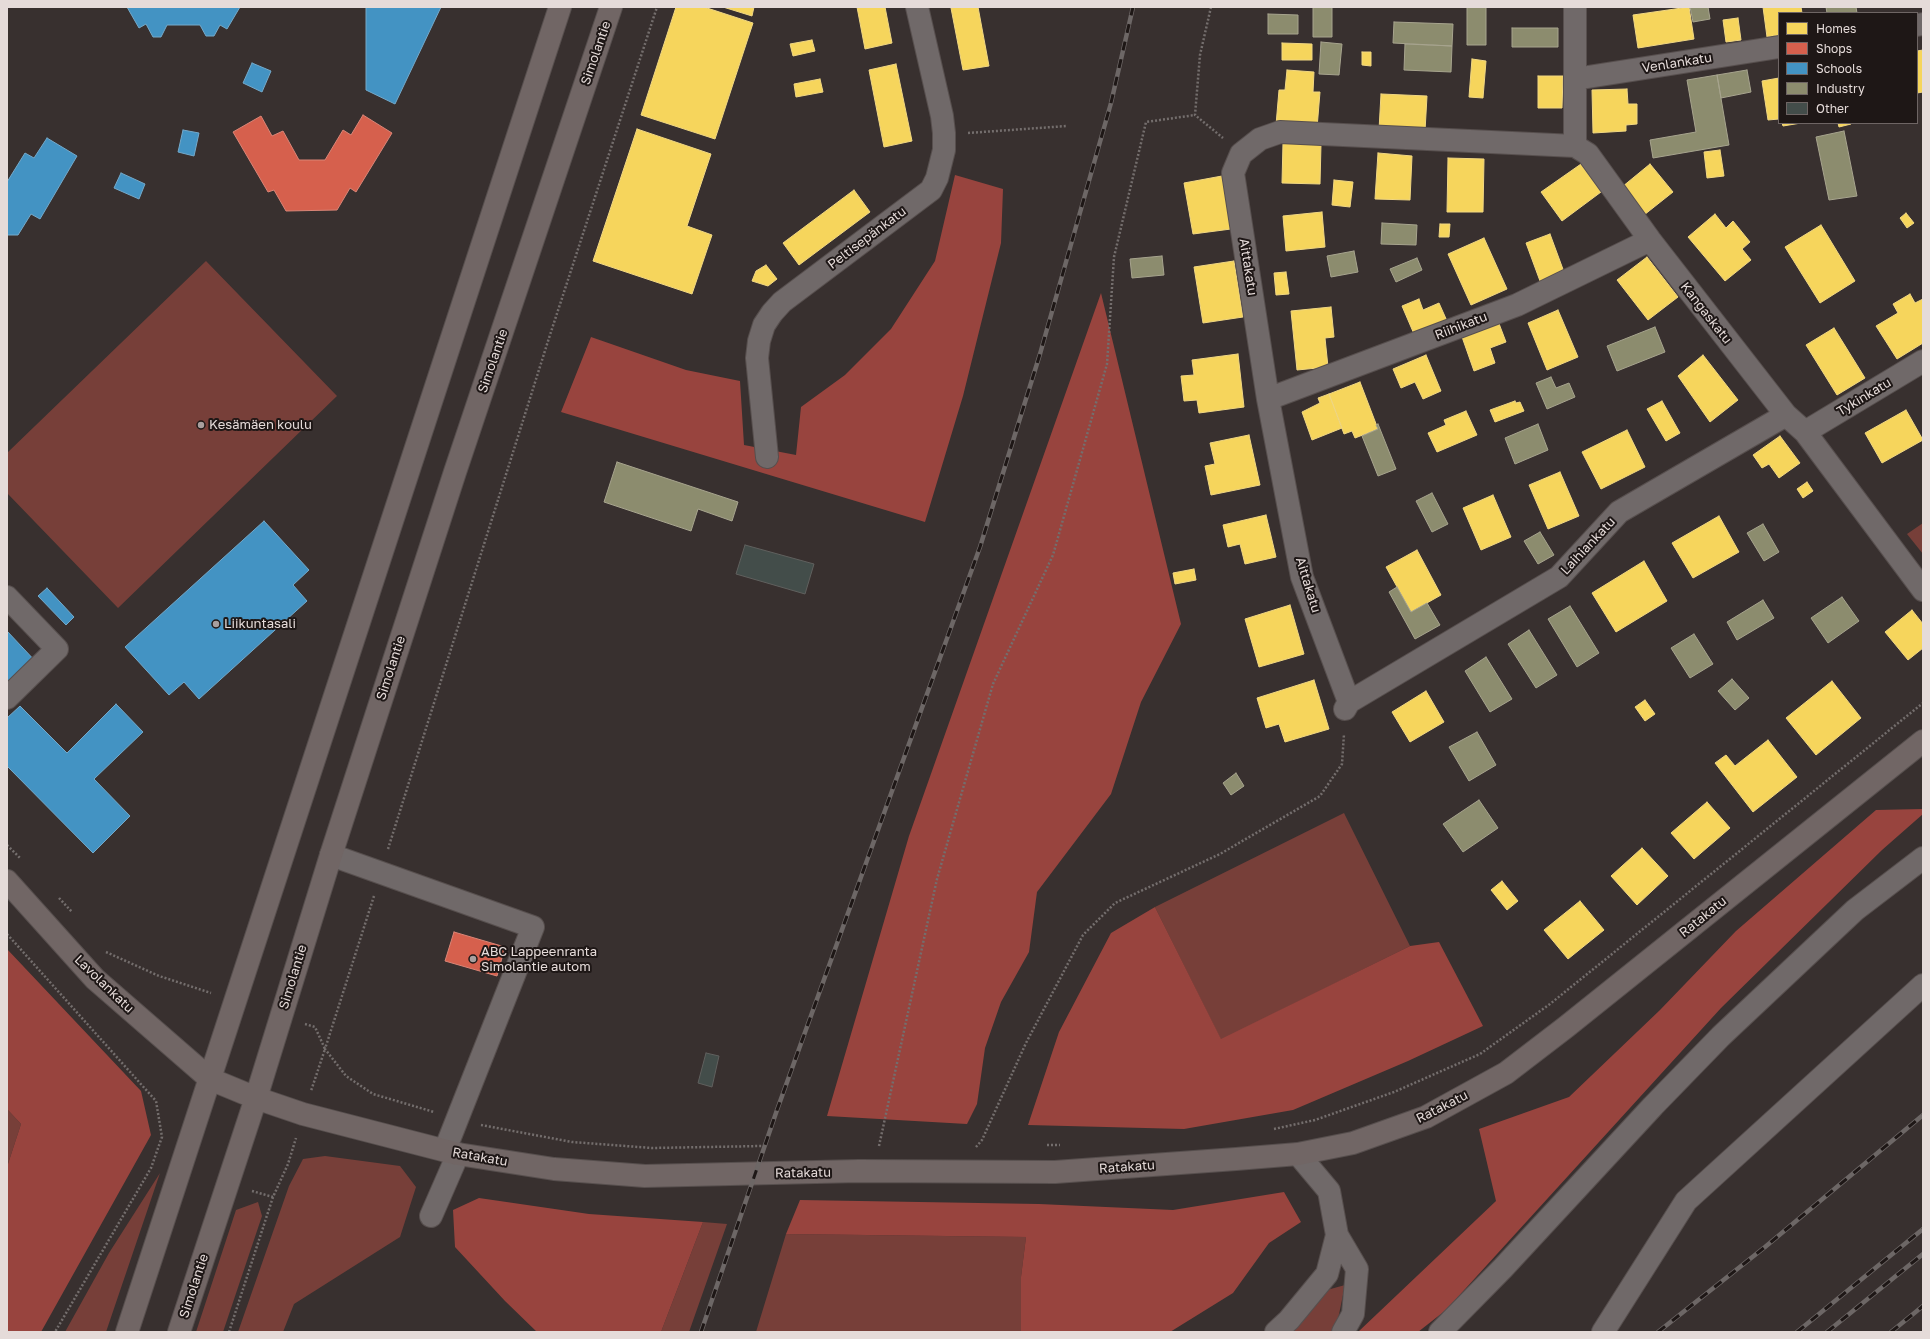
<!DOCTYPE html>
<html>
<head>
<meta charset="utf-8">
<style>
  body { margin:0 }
  #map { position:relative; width:1930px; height:1339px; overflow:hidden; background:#38302f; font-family:"Golos Text",sans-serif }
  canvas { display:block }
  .frame { position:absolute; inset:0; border:8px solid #e5dbd9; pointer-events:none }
  .legend { position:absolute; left:1778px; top:12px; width:140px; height:112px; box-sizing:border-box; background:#1e1716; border:1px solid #6e6564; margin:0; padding:5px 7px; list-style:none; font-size:12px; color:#e5dbd9 }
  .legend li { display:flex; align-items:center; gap:8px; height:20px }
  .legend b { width:20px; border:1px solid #6e6564 }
</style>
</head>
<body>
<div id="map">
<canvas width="1930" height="1339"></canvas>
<div class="frame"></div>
<ul class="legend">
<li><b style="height:11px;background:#f6d55c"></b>Homes</li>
<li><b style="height:11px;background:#d6604d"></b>Shops</li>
<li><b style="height:11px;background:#4393c3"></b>Schools</li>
<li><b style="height:11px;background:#8c8c6e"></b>Industry</li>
<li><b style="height:11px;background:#434d4a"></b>Other</li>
</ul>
</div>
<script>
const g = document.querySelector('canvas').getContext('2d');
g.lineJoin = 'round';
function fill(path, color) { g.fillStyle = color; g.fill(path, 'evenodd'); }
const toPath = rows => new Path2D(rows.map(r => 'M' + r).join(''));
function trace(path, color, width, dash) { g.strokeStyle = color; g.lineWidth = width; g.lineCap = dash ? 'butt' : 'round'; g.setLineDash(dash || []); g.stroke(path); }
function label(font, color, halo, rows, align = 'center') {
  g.font = font + ' "Golos Text",sans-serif'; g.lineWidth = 4; g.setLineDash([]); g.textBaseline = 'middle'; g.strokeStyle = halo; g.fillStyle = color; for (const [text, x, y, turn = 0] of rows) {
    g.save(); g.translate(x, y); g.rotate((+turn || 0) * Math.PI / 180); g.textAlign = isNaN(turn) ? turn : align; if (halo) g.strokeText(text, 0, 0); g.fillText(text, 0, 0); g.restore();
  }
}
fill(toPath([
  [206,261,337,396,118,608,7,493,7,453],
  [1923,523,1923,554,1907,534],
  [1344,813,1410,946,1221,1040,1155,907],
  [7,1109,21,1124,7,1167],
  [325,1156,400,1166,416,1187,400,1237,294,1304,283,1332,238,1332,289,1186,303,1159],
  [160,1173,106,1332,65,1332,109,1253],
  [258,1202,262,1216,223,1332,196,1332,236,1210],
  [703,1222,727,1224,689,1332,661,1332],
  [786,1234,1026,1237,1021,1277,1021,1332,756,1332],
  [1345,1285,1336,1329,1333,1332,1291,1332,1327,1290]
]), '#773f39');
fill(toPath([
  [955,175,1003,189,1001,243,963,396,925,522,561,412,591,337,686,370,740,381,744,445,796,455,801,407,845,375,891,329,935,261],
  [1101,293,1181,624,1141,702,1111,794,1037,892,1029,952,1001,1002,985,1048,977,1104,967,1124,827,1116,909,836],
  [1923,809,1923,814,1882,850,1721,1008,1446,1310,1418,1332,1358,1332,1496,1201,1479,1129,1569,1097,1660,1010,1736,931,1876,810],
  [1155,907,1221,1039,1410,946,1439,942,1483,1026,1408,1061,1293,1110,1184,1129,1028,1125,1059,1032,1111,933],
  [7,949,141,1091,151,1135,41,1332,7,1332,7,1167,21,1124,7,1109],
  [1284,1192,1301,1222,1269,1243,1233,1293,1170,1332,1021,1331,1021,1277,1026,1237,786,1234,800,1200,1039,1204,1173,1210],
  [479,1198,589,1214,703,1222,661,1332,537,1332,505,1301,455,1247,453,1210]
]), '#98443e');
const homes = toPath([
  [676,7,704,7,753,23,715,139,641,115,676,7],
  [723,7,754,7,752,16,723,7],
  [857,7,885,7,892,43,865,49,857,7],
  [957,7,978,7,989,66,963,70,951,8,957,7],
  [1689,7,1694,39,1638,48,1633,15,1689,7],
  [1763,7,1801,7,1802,13,1779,13,1779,35,1767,37,1763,7],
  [1738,18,1741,40,1726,42,1723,20,1738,18],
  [812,40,815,51,793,56,790,44,812,40],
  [1282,43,1312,44,1312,60,1282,60,1282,43],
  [1923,50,1923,92,1917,93,1917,51,1923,50],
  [1362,52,1371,52,1371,66,1362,65,1362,52],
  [1472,59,1486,61,1483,98,1469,97,1472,59],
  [896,64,912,141,884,147,869,70,896,64],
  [1287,70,1314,72,1313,92,1320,92,1317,128,1276,125,1279,90,1285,90,1287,70],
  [1538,76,1563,76,1562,108,1538,108,1538,76],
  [1779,78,1779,119,1768,120,1762,81,1779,78],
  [820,79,823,92,796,97,794,84,820,79],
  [1627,89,1628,104,1637,104,1637,124,1626,125,1626,131,1593,133,1592,90,1627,89],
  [1381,94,1427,96,1425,131,1379,130,1381,94],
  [1782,123,1801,123,1783,126,1782,123],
  [1838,123,1851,123,1851,124,1839,127,1838,123],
  [637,129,711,154,687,226,712,235,692,294,593,261,637,129],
  [1283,143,1321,144,1320,184,1282,183,1283,143],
  [1720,150,1724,176,1707,178,1704,152,1720,150],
  [1378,153,1412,156,1410,200,1375,199,1378,153],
  [1448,158,1484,159,1483,212,1447,212,1448,158],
  [1581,164,1601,192,1562,221,1541,192,1581,164],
  [1650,164,1673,192,1644,215,1622,187,1650,164],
  [1222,176,1231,229,1193,234,1184,183,1222,176],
  [1334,180,1353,182,1350,207,1332,205,1334,180],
  [854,190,870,212,799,265,783,243,854,190],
  [1322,212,1325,247,1286,251,1283,216,1322,212],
  [1906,213,1914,223,1907,228,1900,218,1906,213],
  [1715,214,1726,228,1733,221,1750,242,1742,249,1751,260,1725,281,1688,237,1715,214],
  [1440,224,1450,224,1449,237,1439,237,1440,224],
  [1821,225,1855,281,1820,303,1785,247,1821,225],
  [1550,234,1564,272,1540,281,1526,243,1550,234],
  [1484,238,1507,289,1471,305,1448,254,1484,238],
  [1647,257,1678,297,1648,320,1617,280,1647,257],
  [1234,261,1243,317,1203,323,1194,267,1234,261],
  [766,265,777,279,768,286,752,281,756,271,766,265],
  [1286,272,1289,294,1276,295,1274,273,1286,272],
  [1910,294,1915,303,1923,299,1923,343,1897,359,1876,326,1898,313,1893,304,1910,294],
  [1419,299,1423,310,1439,303,1447,321,1414,334,1402,306,1419,299],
  [1331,307,1334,337,1325,338,1328,367,1297,370,1291,311,1331,307],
  [1558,310,1578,357,1547,370,1528,323,1558,310],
  [1498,321,1506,342,1490,348,1495,363,1474,371,1461,334,1498,321],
  [1834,328,1865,378,1837,395,1806,345,1834,328],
  [1238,354,1244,407,1199,413,1197,400,1184,401,1181,376,1194,375,1192,360,1238,354],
  [1426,355,1441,391,1423,399,1415,382,1401,388,1393,369,1426,355],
  [1703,355,1738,400,1710,422,1678,376,1703,355],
  [1360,382,1378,429,1355,438,1352,431,1344,434,1329,394,1360,382],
  [1329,394,1342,428,1312,440,1302,412,1320,403,1318,398,1329,394],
  [1515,401,1516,403,1520,402,1524,411,1495,422,1490,410,1515,401],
  [1662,401,1680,433,1666,441,1647,409,1662,401],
  [1906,410,1923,440,1882,463,1865,433,1906,410],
  [1466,411,1477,435,1437,452,1428,433,1446,425,1444,420,1466,411],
  [1627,430,1645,467,1601,489,1582,452,1627,430],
  [1249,435,1260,485,1211,495,1205,466,1215,464,1210,443,1249,435],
  [1780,436,1800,463,1779,478,1769,464,1762,468,1753,455,1780,436],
  [1560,472,1579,516,1548,529,1529,485,1560,472],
  [1807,482,1813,491,1803,498,1797,489,1807,482],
  [1493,495,1511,537,1481,550,1463,508,1493,495],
  [1266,515,1276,557,1245,564,1240,544,1228,547,1223,525,1266,515],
  [1719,516,1739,552,1693,578,1672,543,1719,516],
  [1417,550,1441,595,1411,612,1386,567,1417,550],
  [1644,561,1667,601,1616,632,1592,593,1644,561],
  [1194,569,1196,580,1175,584,1173,573,1194,569],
  [1290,605,1304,654,1259,667,1245,619,1290,605],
  [1912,610,1923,624,1923,648,1908,660,1885,632,1912,610],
  [1314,680,1329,729,1285,742,1279,724,1266,728,1257,698,1314,680],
  [1832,681,1861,718,1816,755,1786,718,1832,681],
  [1426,691,1444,722,1410,742,1392,712,1426,691],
  [1645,700,1655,714,1645,721,1635,707,1645,700],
  [1768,740,1797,777,1753,812,1715,763,1726,755,1735,766,1768,740],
  [1707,802,1730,828,1694,859,1671,833,1707,802],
  [1642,848,1668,876,1637,905,1611,876,1642,848],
  [1502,881,1518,901,1507,910,1491,890,1502,881],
  [1580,901,1604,930,1568,959,1544,930,1580,901]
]);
fill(homes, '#f6d55c');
trace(homes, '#f1d782', 1);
const shops = toPath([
  [363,115,392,133,356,192,350,188,337,210,286,211,274,190,268,192,233,132,261,116,272,136,283,131,299,160,325,160,343,130,351,135,363,115],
  [454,932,505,947,497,976,445,961,454,932]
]);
fill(shops, '#d6604d');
trace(shops, '#da8577', 1);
const schools = toPath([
  [127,7,240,7,227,29,220,25,214,36,206,36,200,25,167,25,161,37,153,37,146,24,139,28,127,7],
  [366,7,441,7,395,104,366,90,366,7],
  [252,63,271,71,262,92,243,83,252,63],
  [183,130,199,133,194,156,178,152,183,130],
  [47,138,77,156,40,219,31,214,18,235,7,235,7,182,25,153,34,158,47,138],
  [121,173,145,184,139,199,114,188,121,173],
  [264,521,309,570,293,585,307,601,199,699,184,682,169,695,125,647,264,521],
  [47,588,74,617,66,625,38,596,47,588],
  [7,631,38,664,7,693,7,631],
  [116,704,143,732,94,779,130,816,93,853,7,766,7,718,20,706,67,753,116,704]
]);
fill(schools, '#4393c3');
trace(schools, '#74a9ca', 1);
const industry = toPath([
  [1313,7,1332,7,1332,37,1313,37,1313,7],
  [1467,7,1486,7,1486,45,1467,45,1467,7],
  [1690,7,1708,7,1710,19,1693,22,1690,7],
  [1826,7,1856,7,1857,13,1827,13,1826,7],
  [1268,14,1298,15,1298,34,1268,34,1268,14],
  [1394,22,1453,24,1452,46,1393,43,1394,22],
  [1512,28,1558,28,1558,47,1512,47,1512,28],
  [1321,42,1342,44,1339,75,1319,74,1321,42],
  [1405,44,1452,46,1451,72,1404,70,1405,44],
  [1747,70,1751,92,1721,98,1717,75,1747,70],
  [1717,75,1729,145,1653,158,1650,140,1696,132,1687,80,1717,75],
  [1844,131,1857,196,1829,200,1816,137,1844,131],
  [1382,223,1417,225,1416,245,1381,244,1382,223],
  [1354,251,1358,272,1331,277,1327,256,1354,251],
  [1162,256,1164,275,1132,278,1130,259,1162,256],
  [1417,258,1422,270,1396,282,1390,269,1417,258],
  [1655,327,1665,352,1617,371,1607,346,1655,327],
  [1551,377,1556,388,1569,383,1575,397,1547,409,1536,383,1551,377],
  [1378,424,1396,469,1378,476,1362,436,1378,429,1376,425,1378,424],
  [1538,424,1548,450,1515,464,1505,438,1538,424],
  [617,462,738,502,732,521,698,509,691,531,604,502,617,462],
  [1432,493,1448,524,1432,532,1416,501,1432,493],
  [1763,524,1779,552,1764,561,1747,533,1763,524],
  [1540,532,1554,555,1538,564,1524,541,1540,532],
  [1397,587,1411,612,1427,603,1440,625,1415,639,1389,592,1397,587],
  [1842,597,1859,621,1828,643,1811,618,1842,597],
  [1763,600,1774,618,1737,640,1727,622,1763,600],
  [1570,606,1599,653,1577,667,1548,619,1570,606],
  [1529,630,1557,675,1536,688,1508,644,1529,630],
  [1694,634,1713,664,1690,678,1671,648,1694,634],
  [1486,657,1512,699,1490,712,1465,671,1486,657],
  [1732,679,1749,698,1735,710,1718,691,1732,679],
  [1477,732,1496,765,1469,781,1449,747,1477,732],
  [1236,773,1244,786,1231,795,1223,783,1236,773],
  [1479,800,1498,828,1463,852,1443,824,1479,800]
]);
fill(industry, '#8c8c6e');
trace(industry, '#a7a48e', 1);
const building = toPath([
  [745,545,814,564,805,594,736,574,745,545],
  [706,1053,719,1056,712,1087,698,1083,706,1053]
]);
fill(building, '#434d4a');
trace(building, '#60605e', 1);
const minor = toPath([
  [1575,7,1575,146,1588,154,1650,240,1786,415,1805,432,1923,590],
  [1917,25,1923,24],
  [1575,79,1779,47],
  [1268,399,1517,305,1650,240],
  [1805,432,1923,361],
  [767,457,757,358,759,341,764,325,772,313,782,302,931,190,937,178,944,150,944,133,942,116,917,7],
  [7,597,57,649,7,698],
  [1349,702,1559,577,1619,512,1786,415],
  [1345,709,1349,702,1302,577,1268,399,1233,173,1241,154,1260,139,1280,132,1575,146],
  [331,855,533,927,445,1150],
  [431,1216,458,1154],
  [1337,1235,1357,1269,1353,1314,1343,1332],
  [1276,1332,1289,1320,1327,1274,1337,1235,1329,1191,1298,1154],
  [1440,1332,1503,1268,1653,1106,1721,1036,1855,910,1923,858],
  [1603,1332,1686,1201,1923,985]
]);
const major = toPath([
  [7,881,95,979,210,1079,256,1098,303,1114,458,1154,554,1169,645,1176,859,1171,1055,1172,1236,1159,1298,1154,1353,1143,1426,1117,1506,1073,1566,1027,1923,741],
  [127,1332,560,7],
  [179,1332,256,1098,331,855,455,472,611,7]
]);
trace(minor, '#574f4e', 24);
trace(major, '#574f4e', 24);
trace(toPath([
  [1211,7,1200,55,1195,115,1223,138],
  [968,133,1067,126],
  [7,845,21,859],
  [388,849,549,338,657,7],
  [374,896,325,1049,346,1076,373,1094,434,1112],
  [59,898,72,912],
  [7,934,156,1101,162,1137,151,1168,55,1332],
  [106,952,159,976,211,993],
  [305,1024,315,1027,325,1049,311,1091],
  [481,1125,572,1142,652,1148,762,1146],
  [1274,1129,1315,1120,1394,1092,1480,1054,1550,1004,1923,703],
  [1047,1145,1060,1145],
  [879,1146,937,879,993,684,1053,555,1107,364,1114,257,1146,122,1195,115],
  [976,1147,982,1140,1026,1043,1083,935,1115,903,1220,854,1320,796,1342,764,1344,734],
  [252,1191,273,1197],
  [229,1332,273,1197,288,1164,296,1138]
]), '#746e6d', 2.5, [2, 2]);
trace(minor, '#706969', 22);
trace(major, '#716665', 22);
const rail = toPath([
  [701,1332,777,1110,980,547,1040,354,1111,103,1133,7],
  [1658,1332,1765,1247,1923,1115],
  [1797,1332,1923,1229],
  [1827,1332,1923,1254],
  [1891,1332,1923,1306]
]);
trace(rail, '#6d6766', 4.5);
trace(rail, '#1e1716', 3, [9]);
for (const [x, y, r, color] of [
  [201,425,4,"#a89f9e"],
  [216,624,4,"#a89f9e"],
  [473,959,4,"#a89f9e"]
]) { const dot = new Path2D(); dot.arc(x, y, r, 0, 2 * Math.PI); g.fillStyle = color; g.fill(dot); trace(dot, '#1e1716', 1.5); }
label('13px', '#e5dbd9', '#1e1716', [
  ["Simolantie",596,53,-71],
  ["Venlankatu",1677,63,-9],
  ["Peltisepänkatu",867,238,-37],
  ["Aittakatu",1248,267,81],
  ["Kangaskatu",1706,313,52],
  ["Riihikatu",1461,326,-21],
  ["Simolantie",493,361,-71],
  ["Tykinkatu",1864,397,-31],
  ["Laihiankatu",1588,546,-47],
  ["Aittakatu",1308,585,73],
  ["Simolantie",391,668,-72],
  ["Ratakatu",1703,917,-39],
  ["Simolantie",293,977,-73],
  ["Lavolankatu",104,984,44],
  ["Ratakatu",1442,1107,-27],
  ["Ratakatu",480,1157,10],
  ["Ratakatu",1127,1167,-4],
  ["Ratakatu",803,1173,-1],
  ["Simolantie",194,1286,-72]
]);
label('13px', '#e5dbd9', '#1e1716', [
  ["Kesämäen koulu",209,425],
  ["Liikuntasali",224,624],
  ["ABC Lappeenranta",481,952],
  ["Simolantie autom",481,967]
], 'left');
</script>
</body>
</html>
